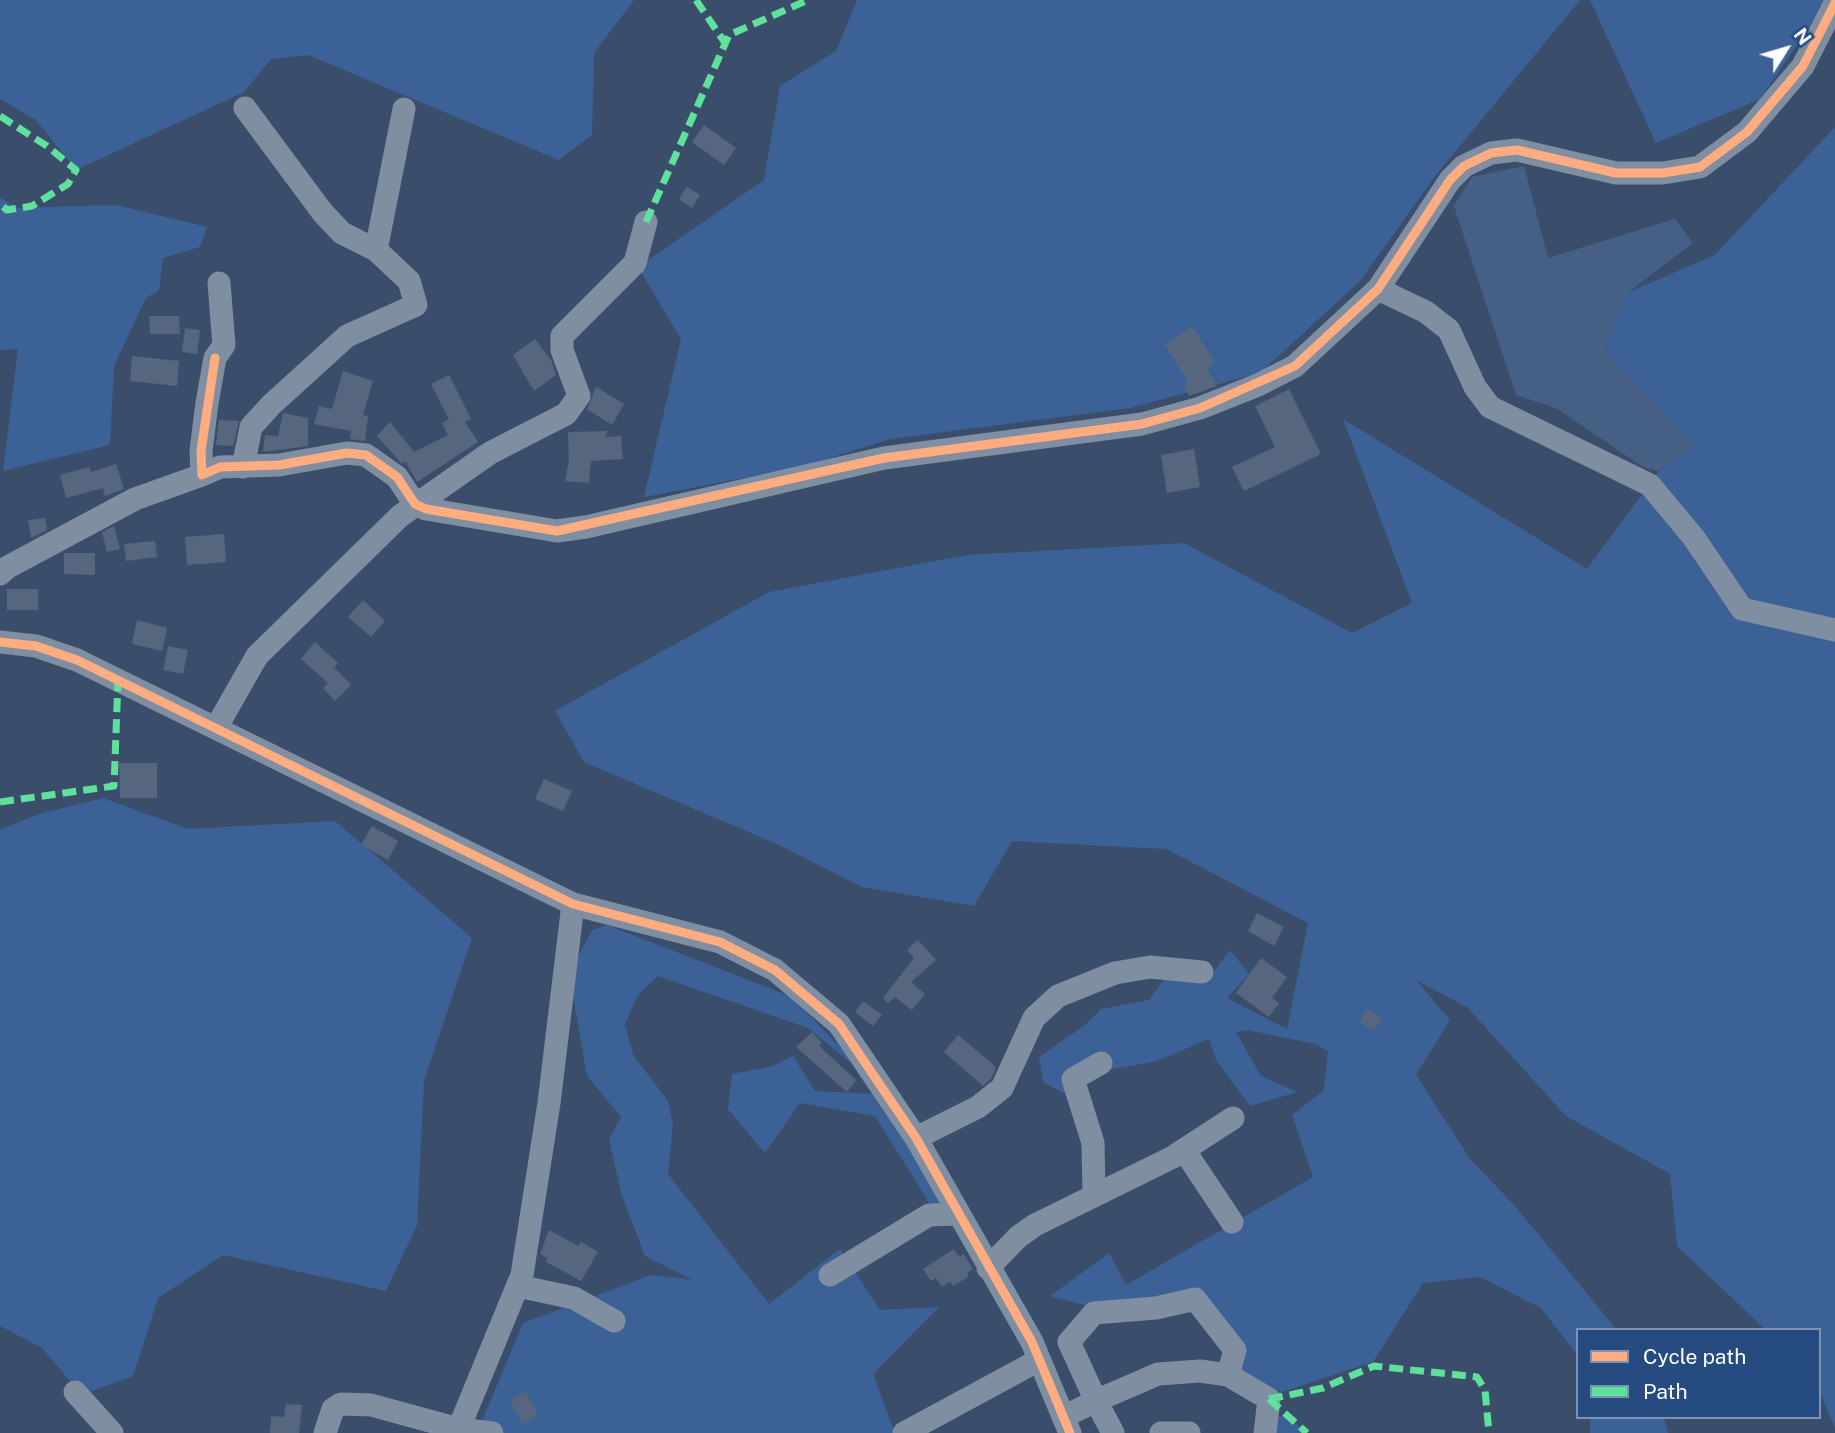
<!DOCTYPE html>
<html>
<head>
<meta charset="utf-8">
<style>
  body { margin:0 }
  #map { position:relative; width:1835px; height:1433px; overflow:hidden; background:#3a4e6c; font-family:"Public Sans",sans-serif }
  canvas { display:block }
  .legend { position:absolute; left:1576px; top:1328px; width:245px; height:91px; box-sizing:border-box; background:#264b80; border:2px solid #7d93b3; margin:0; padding:9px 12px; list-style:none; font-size:21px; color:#fff }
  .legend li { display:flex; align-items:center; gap:14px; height:35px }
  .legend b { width:35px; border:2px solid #7d93b3 }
  .north { position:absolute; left:1751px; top:14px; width:70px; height:70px; -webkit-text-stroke:5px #264b80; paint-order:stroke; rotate:53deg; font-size:19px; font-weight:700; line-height:28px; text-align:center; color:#fff }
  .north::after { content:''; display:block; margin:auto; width:24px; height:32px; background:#fff; clip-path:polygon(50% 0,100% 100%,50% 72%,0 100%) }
</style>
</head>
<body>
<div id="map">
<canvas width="1835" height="1433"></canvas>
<ul class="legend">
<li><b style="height:9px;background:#ffac80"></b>Cycle path</li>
<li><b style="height:9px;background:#60e19b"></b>Path</li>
</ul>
<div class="north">N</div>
</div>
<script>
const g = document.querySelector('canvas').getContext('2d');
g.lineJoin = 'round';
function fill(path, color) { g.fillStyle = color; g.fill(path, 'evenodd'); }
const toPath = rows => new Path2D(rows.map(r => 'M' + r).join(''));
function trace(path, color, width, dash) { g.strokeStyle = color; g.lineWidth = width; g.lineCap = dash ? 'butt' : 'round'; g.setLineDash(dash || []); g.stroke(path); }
fill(toPath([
  [0,0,634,0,594,53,592,135,559,160,308,55,271,59,244,92,76,170,36,120,0,99],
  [857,0,1580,0,1436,175,1360,281,1260,373,1130,408,890,439,802,467,644,497,681,339,638,267,764,180,780,86,836,51],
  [1590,0,1823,0,1809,28,1760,99,1656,143],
  [1835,127,1835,1428,1819,1390,1819,1330,1766,1330,1677,1246,1670,1174,1566,1116,1467,1007,1416,980,1450,1020,1416,1075,1471,1160,1515,1206,1617,1330,1578,1330,1578,1356,1541,1308,1480,1277,1423,1283,1373,1362,1282,1392,1227,1363,1229,1343,1190,1298,1111,1312,1050,1296,1109,1253,1126,1285,1313,1177,1292,1115,1324,1090,1328,1051,1315,1044,1248,1030,1236,1032,1261,1076,1297,1092,1250,1106,1216,1060,1209,1039,1157,1061,1076,1076,1071,1097,1043,1082,1039,1057,1085,1025,1101,1009,1149,1000,1170,971,1205,983,1230,950,1249,974,1227,998,1287,1029,1308,923,1166,849,1012,841,974,906,862,887,779,845,584,762,555,711,769,592,967,555,1184,543,1352,633,1412,603,1343,419,1587,569,1659,471,1695,445,1604,350,1627,293,1715,255],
  [0,198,18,208,116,205,207,227,200,247,163,258,159,290,146,298,114,366,110,445,3,471,18,349,0,350],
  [103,798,188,829,335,821,472,938,424,1081,417,1225,386,1291,223,1255,158,1298,133,1376,82,1395,42,1348,0,1326,0,830,39,814],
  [607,925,792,997,870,1078,808,1028,658,976,638,995,625,1024,633,1055,668,1101,673,1124,668,1174,769,1304,840,1249,880,1310,939,1307,873,1374,895,1433,477,1433,523,1323,651,1275,693,1280,645,1256,621,1193,609,1139,621,1117,587,1076,569,973,592,930],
  [793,1056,815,1091,873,1094,910,1140,941,1199,933,1209,875,1116,800,1103,765,1153,728,1109,732,1074,773,1066],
  [1271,1416,1292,1416,1304,1433,1269,1433],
  [1590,1417,1664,1417,1668,1433,1590,1433]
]), '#3b6196');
fill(toPath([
  [1524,166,1548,258,1675,219,1693,243,1627,293,1604,350,1695,445,1659,471,1643,467,1556,408,1516,395,1454,206,1472,177]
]), '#466085');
fill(toPath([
  [704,125,736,148,724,165,692,142],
  [687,187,700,195,692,208,679,199],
  [149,316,179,316,180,334,150,334],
  [1192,326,1215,363,1207,368,1217,386,1189,396,1184,385,1188,382,1164,344],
  [185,328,200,330,197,354,182,352],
  [535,339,551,360,556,375,534,391,513,355],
  [132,356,179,361,177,386,130,381],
  [343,371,373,381,363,415,368,416,365,441,350,439,351,431,314,424,319,406,332,409],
  [449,375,471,419,465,422,478,442,417,482,406,462,401,463,377,436,390,422,414,452,448,435,442,423,449,419,431,384],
  [596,387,624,404,612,425,587,409],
  [1289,389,1321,454,1244,491,1232,467,1275,447,1255,406],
  [283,413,308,418,308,446,263,452,265,435,278,436],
  [219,420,239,421,233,446,216,445],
  [608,431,605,437,621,436,623,459,591,461,589,483,565,481,569,460,568,432],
  [1194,449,1200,487,1167,493,1161,455],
  [116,464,124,489,105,496,103,488,66,498,60,475,89,467,91,472],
  [45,518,47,530,31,538,28,520],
  [114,526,120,549,107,552,102,532],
  [224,534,226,562,187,565,185,537],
  [155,541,157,557,126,561,124,544],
  [64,553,95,553,95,575,64,574],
  [7,589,38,589,38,610,7,610],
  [363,600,385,621,371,637,348,617],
  [137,620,167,628,162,651,132,644],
  [315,642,338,663,334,667,351,685,335,701,323,688,328,683,301,659],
  [168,646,188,650,183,674,163,670],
  [119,763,157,763,157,798,120,798],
  [544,779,572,791,563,811,535,799],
  [372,826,398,841,388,860,361,845],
  [1257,913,1284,927,1274,946,1248,931],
  [918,940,936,960,911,982,925,994,912,1010,895,997,888,1003,883,998,914,958,907,950],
  [1261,958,1287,977,1272,998,1279,1003,1269,1017,1236,993],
  [863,1001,882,1015,873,1026,855,1012],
  [1367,1009,1382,1017,1374,1031,1359,1022],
  [812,1032,822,1043,819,1046,856,1080,847,1092,796,1047],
  [958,1035,996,1067,991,1079,983,1086,944,1052],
  [549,1230,578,1246,581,1242,598,1252,581,1281,546,1262,547,1258,540,1254],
  [954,1249,959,1257,964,1254,973,1269,967,1273,969,1276,953,1286,950,1281,942,1287,936,1278,931,1281,923,1269],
  [526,1391,538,1415,522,1424,510,1400],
  [286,1404,302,1405,299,1433,270,1433,271,1416,284,1417]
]), '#56667e');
trace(toPath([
  [245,108,323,213,342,233,376,250],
  [219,283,224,345,215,358,207,403,201,451,202,475,220,467,279,465,347,453,366,455,397,477,415,504,426,509,557,531,586,527,884,458,1142,424,1200,408,1258,385,1295,366,1378,289,1450,180,1464,166,1491,153,1517,150,1616,173,1663,173,1700,167,1747,132,1803,66,1835,3],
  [1378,289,1426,312,1449,330,1475,387,1490,407,1650,485,1694,538,1742,609,1835,630],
  [243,467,251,427,271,405,347,336,416,305,409,281,376,250,404,109],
  [0,574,8,567,135,499,202,475],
  [0,642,36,646,77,660,573,904,720,942,775,970,839,1024,916,1138,1032,1342,1070,1433],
  [216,728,257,656,400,516,490,453,566,414,579,396,562,350,562,336,635,263,646,222],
  [916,1138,978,1107,1002,1088,1034,1018,1058,996,1115,973,1150,967,1202,972],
  [1184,1150,1232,1222],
  [1094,1195,1093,1143,1073,1079,1101,1063],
  [988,1268,1018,1237,1035,1225,1173,1157,1233,1118],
  [830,1275,929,1215,958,1214],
  [518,1286,574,1298,614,1321],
  [1228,1375,1269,1399,1265,1433],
  [75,1392,112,1433],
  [1063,1417,1096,1401,1100,1399,1158,1374,1200,1371,1228,1375,1235,1350,1195,1299,1156,1308,1094,1313,1069,1342,1096,1401,1113,1433],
  [325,1433,333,1409,341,1404,371,1405,459,1429,492,1433],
  [457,1433,522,1275,549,1103,573,904],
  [904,1433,1039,1360],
  [1161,1433,1189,1433]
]), '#808ea2', 23);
trace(toPath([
  [696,0,725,43],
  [0,116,47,146,76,170,68,184,32,206,7,210,0,204],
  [646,222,729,35,808,0],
  [0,802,114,786,118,680],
  [1269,1399,1323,1388,1374,1366,1477,1377,1485,1390,1489,1433],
  [1269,1399,1307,1433]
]), '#60e19b', 7, [14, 7]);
trace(toPath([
  [215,358,201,451,202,475,220,467,279,465,347,453,366,455,397,477,415,504,426,509,557,531,884,458,1142,424,1200,408,1295,366,1378,289,1450,180,1464,166,1491,153,1517,150,1616,173,1663,173,1700,167,1747,132,1803,66,1835,3],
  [0,642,36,646,77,660,573,904,720,942,775,970,839,1024,916,1138,1032,1342,1070,1433]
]), '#ffac80', 9);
</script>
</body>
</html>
